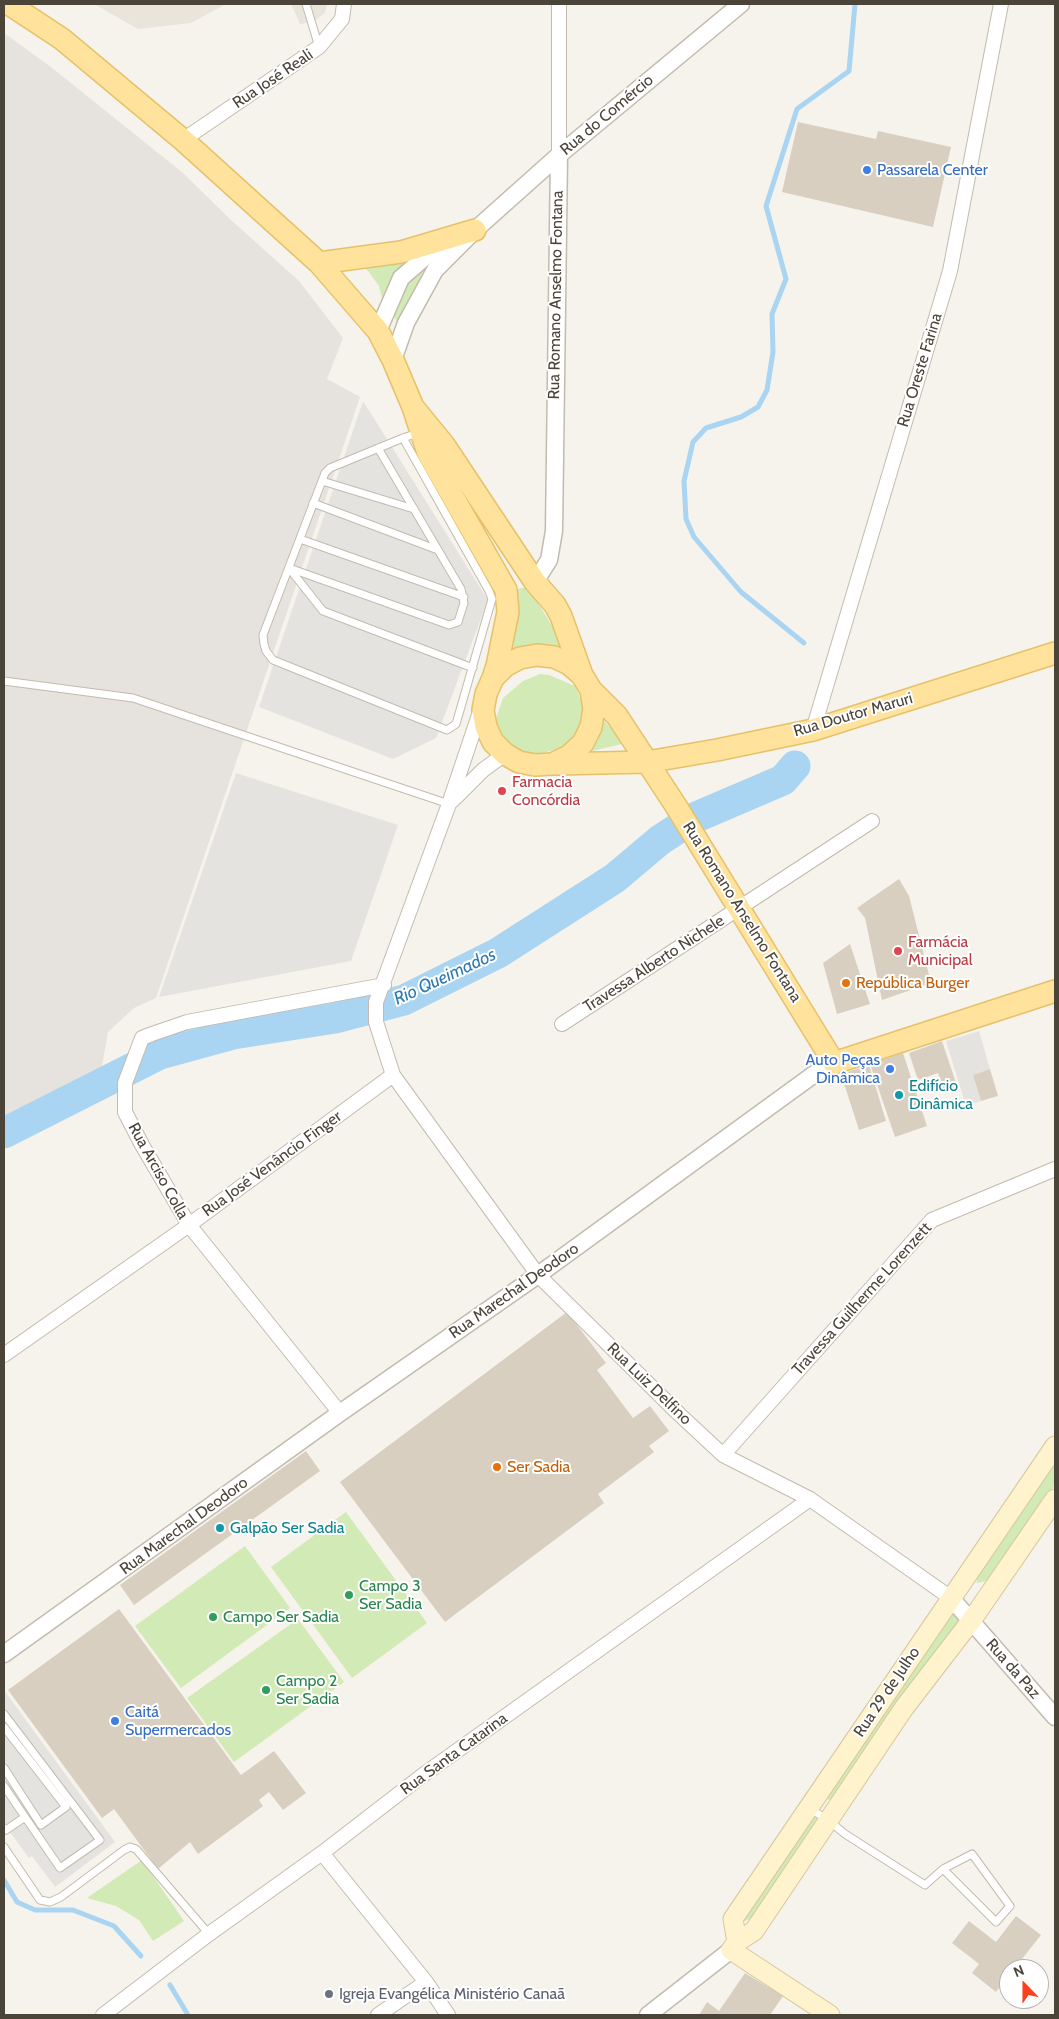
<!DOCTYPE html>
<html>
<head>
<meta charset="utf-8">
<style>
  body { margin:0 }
  #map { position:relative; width:1059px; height:2019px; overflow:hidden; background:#f6f3ec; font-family:Cabin,sans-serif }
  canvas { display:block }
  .frame { position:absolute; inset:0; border:5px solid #4b4439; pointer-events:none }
  .north { position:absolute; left:999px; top:1959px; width:50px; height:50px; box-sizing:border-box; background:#fff; border:1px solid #b7b4b0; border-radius:50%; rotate:338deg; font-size:14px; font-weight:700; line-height:20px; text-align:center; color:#4b4439 }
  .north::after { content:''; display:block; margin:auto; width:18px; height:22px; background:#fc3f1d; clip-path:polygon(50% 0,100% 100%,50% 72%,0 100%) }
</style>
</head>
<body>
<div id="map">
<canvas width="1059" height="2019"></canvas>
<div class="frame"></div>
<div class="north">N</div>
</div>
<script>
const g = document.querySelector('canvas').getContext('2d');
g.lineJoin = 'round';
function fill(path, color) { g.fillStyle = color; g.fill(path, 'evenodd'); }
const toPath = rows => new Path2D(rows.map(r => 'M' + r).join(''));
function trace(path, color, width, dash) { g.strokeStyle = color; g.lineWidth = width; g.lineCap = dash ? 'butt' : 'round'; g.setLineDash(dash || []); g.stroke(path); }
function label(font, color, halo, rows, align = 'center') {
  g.font = font + ' Cabin,sans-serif'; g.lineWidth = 4; g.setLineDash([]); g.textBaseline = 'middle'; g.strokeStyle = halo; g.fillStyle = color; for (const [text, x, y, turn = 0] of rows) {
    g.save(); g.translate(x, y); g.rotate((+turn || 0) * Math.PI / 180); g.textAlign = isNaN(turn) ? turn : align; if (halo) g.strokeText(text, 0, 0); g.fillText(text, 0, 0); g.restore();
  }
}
fill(toPath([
  [94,4,226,4,191,23,138,29],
  [291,4,327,4,325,13,313,22,300,24]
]), '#eae5da');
fill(toPath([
  [4,33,51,67,183,173,231,220,299,281,343,338,327,379,360,397,156,998,134,1008,108,1032,101,1071,4,1118]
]), '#e6e2dd');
fill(toPath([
  [407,260,395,277,384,306,379,286,368,271,355,261],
  [421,263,424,269,400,326,391,312,402,288],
  [528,587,562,642,560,649,513,650,517,589],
  [540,674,549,675,575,686,586,712,584,726,574,740,557,749,543,753,522,754,509,748,493,727,503,698,523,681],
  [600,717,626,743,584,753,597,742,602,729],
  [1055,1458,1055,1485,987,1581,977,1583,975,1572],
  [346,1512,427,1623,352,1678,271,1567],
  [245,1546,290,1608,181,1688,135,1626],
  [958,1613,959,1625,837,1796,828,1800,825,1788,945,1615],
  [298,1619,344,1682,234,1762,187,1698],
  [818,1813,818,1824,753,1918,741,1922,805,1817],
  [142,1860,184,1921,153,1941,139,1920,116,1906,87,1898]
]), '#d2eab5');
fill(toPath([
  [363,401,488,600,436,738,393,759,259,707],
  [236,773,398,825,351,961,159,997],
  [979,1031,990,1069,973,1075,981,1101,966,1106,946,1041],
  [4,1690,115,1842,55,1887,32,1856,29,1858,4,1824]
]), '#e5e3e0');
trace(toPath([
  [804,643,741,592,694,537,686,519,684,481,693,442,706,428,741,417,758,407,767,390,773,352,772,314,786,279,766,206,797,109,849,71,855,4],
  [4,1880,17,1902,35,1910,73,1910,114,1926,141,1956],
  [170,1985,188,2015]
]), '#a9d4f2', 5);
trace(toPath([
  [4,1133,160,1054,233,1034,335,1018,404,1000,498,953,615,878,660,840,694,818,783,780,795,766]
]), '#a9d4f2', 31);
fill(toPath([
  [798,122,876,139,878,131,951,147,933,227,782,192],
  [899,879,909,896,931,983,882,1000,865,918,857,908],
  [850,944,870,1004,837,1014,823,963],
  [942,1041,958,1089,945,1093,938,1073,918,1080,909,1053],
  [903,1053,927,1126,895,1137,870,1064],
  [869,1065,886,1121,859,1130,841,1074],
  [990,1069,998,1096,981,1101,973,1075],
  [567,1312,606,1363,597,1370,633,1418,650,1406,669,1431,649,1446,654,1452,598,1494,604,1503,445,1622,340,1482],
  [306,1451,320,1471,134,1605,120,1585],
  [119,1609,241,1775,274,1751,306,1793,283,1810,269,1792,259,1800,263,1806,198,1854,190,1842,158,1869,114,1809,102,1818,8,1690],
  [1016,1916,1041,1935,1014,1969,1009,1969,1009,1975,996,1992,972,1973,979,1964,952,1943,969,1921,996,1942],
  [745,1973,783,1996,770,2015,699,2015,707,2002,719,2011]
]), '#d8cfc1');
const service = toPath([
  [306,4,319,47],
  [403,438,489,591,492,599,456,724,447,730,273,660,266,651,264,644,263,635,325,473,330,468,403,438,418,433],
  [378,448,461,589,464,603,458,622,449,625,289,568,323,611,473,668],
  [322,481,414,509],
  [313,503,438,550],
  [300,539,464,597],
  [4,681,133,698,449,804],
  [4,1714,100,1840,60,1868,25,1817],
  [4,1727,66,1807,41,1825,4,1768],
  [4,1786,25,1817,6,1830,4,1828],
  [809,1808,828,1820,845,1834,925,1885,943,1869,972,1854,1010,1906,996,1922,943,1869],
  [4,1847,40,1900,50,1902,61,1897,124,1850,130,1847,136,1849,209,1934]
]);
const minor = toPath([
  [183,140,319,47,342,19,344,4],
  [559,155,559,4],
  [481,709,449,804,376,1002,376,1022,393,1075,538,1275,679,1414,723,1455,810,1499,951,1598],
  [813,730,950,271,1001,4],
  [452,801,483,770,505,754],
  [562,1024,872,821],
  [4,1355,189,1225,393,1075],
  [340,1413,189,1225,142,1145,125,1112,125,1083,142,1038,152,1034,187,1022,384,985],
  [723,1455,932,1220,1055,1169],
  [322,1853,426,1982,448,2015],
  [103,2015,209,1934,322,1853,423,1775,810,1499],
  [378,2015,426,1982]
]);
const tertiary = toPath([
  [378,331,401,278,432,251,444,245],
  [393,360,406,323,435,270,475,230,559,155,741,4],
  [535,582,549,560,554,531,559,155],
  [951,1598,1055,1717],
  [4,1654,340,1413,538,1275,813,1075,834,1063],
  [648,2015,731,1950]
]);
const secondary = toPath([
  [737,1942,733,1919,1055,1446],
  [830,2015,731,1950,737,1942,754,1931,904,1708,971,1621,1055,1499]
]);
const primary = toPath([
  [9,4,62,39,183,140,319,263,378,331,393,360,413,407,428,453,506,590,508,612,497,666,493,678,486,694,483,710,486,727,493,742,505,754,519,762,535,765,552,764,569,756,583,743,591,727,594,709,591,690,582,675,561,616,555,605,535,582,444,445,413,407],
  [319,263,401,252,475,230],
  [493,678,505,666,520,658,537,655,554,657,569,664,582,675],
  [591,690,617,716,676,806,834,1063,1055,991],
  [556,764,647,762,717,750,813,730,1055,653]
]);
trace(service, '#c2bbae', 9);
trace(minor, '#c2bbae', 16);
trace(tertiary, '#c2bbae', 19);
trace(secondary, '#d6c79b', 21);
trace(primary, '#e6c16a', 24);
trace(service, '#fff', 7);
trace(minor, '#fff', 14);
trace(tertiary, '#fff', 16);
trace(secondary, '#fff3cd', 19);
trace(primary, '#ffe39c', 21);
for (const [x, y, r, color] of [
  [867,170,5,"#3f7fe0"],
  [502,791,5,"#e0444e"],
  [898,951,5,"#e0444e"],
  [846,983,5,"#e8710a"],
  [890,1069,5,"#3f7fe0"],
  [899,1095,5,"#0f9aa8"],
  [497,1467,5,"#e8710a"],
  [220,1528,5,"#0f9aa8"],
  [349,1595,5,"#2e9e5b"],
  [213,1617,5,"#2e9e5b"],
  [266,1690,5,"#2e9e5b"],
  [115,1721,5,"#3f7fe0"],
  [329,1994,5,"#6b7280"]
]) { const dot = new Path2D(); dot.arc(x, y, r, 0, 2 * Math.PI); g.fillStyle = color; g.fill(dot); trace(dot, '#fff', 2); }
label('16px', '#4b4439', '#fff', [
  ["Rua José Reali",273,79,-34],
  ["Rua do Comércio",607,115,-40],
  ["Rua Romano Anselmo Fontana",556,295,-89],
  ["Rua Oreste Farina",920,370,-73],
  ["Rua Doutor Maruri",853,715,-16],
  ["Rua Romano Anselmo Fontana",742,912,58],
  ["Travessa Alberto Nichele",654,964,-33],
  ["Rua José Venâncio Finger",272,1164,-36],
  ["Rua Arciso Colla",158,1171,61],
  ["Rua Marechal Deodoro",514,1291,-35],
  ["Travessa Guilherme Lorenzett",862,1299,-48],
  ["Rua Luiz Delfino",649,1384,44],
  ["Rua Marechal Deodoro",184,1526,-36],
  ["Rua da Paz",1013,1669,49],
  ["Rua 29 de Julho",887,1692,-56],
  ["Rua Santa Catarina",454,1754,-36]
]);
label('16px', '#366cbe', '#fff', [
  ["Passarela Center",877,170],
  ["Auto Peças",880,1060,"right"],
  ["Dinâmica",880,1078,"right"],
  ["Caitá",125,1712],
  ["Supermercados",125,1730]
], 'left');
label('16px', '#be3a42', '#fff', [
  ["Farmacia",512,782],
  ["Concórdia",512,800],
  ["Farmácia",908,942],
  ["Municipal",908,960]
], 'left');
label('16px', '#c56008', '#fff', [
  ["República Burger",856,983],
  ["Ser Sadia",507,1467]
], 'left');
label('16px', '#0d838f', '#fff', [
  ["Edifício",909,1086],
  ["Dinâmica",909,1104],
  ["Galpão Ser Sadia",230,1528]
], 'left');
label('16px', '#27864d', '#fff', [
  ["Campo 3",359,1586],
  ["Ser Sadia",359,1604],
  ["Campo Ser Sadia",223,1617],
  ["Campo 2",276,1681],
  ["Ser Sadia",276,1699]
], 'left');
label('16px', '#5b616d', '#fff', [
  ["Igreja Evangélica Ministério Canaã",339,1994]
], 'left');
label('italic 18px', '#2e7ab2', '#fff', [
  ["Rio Queimados",445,977,-25]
]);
</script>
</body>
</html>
